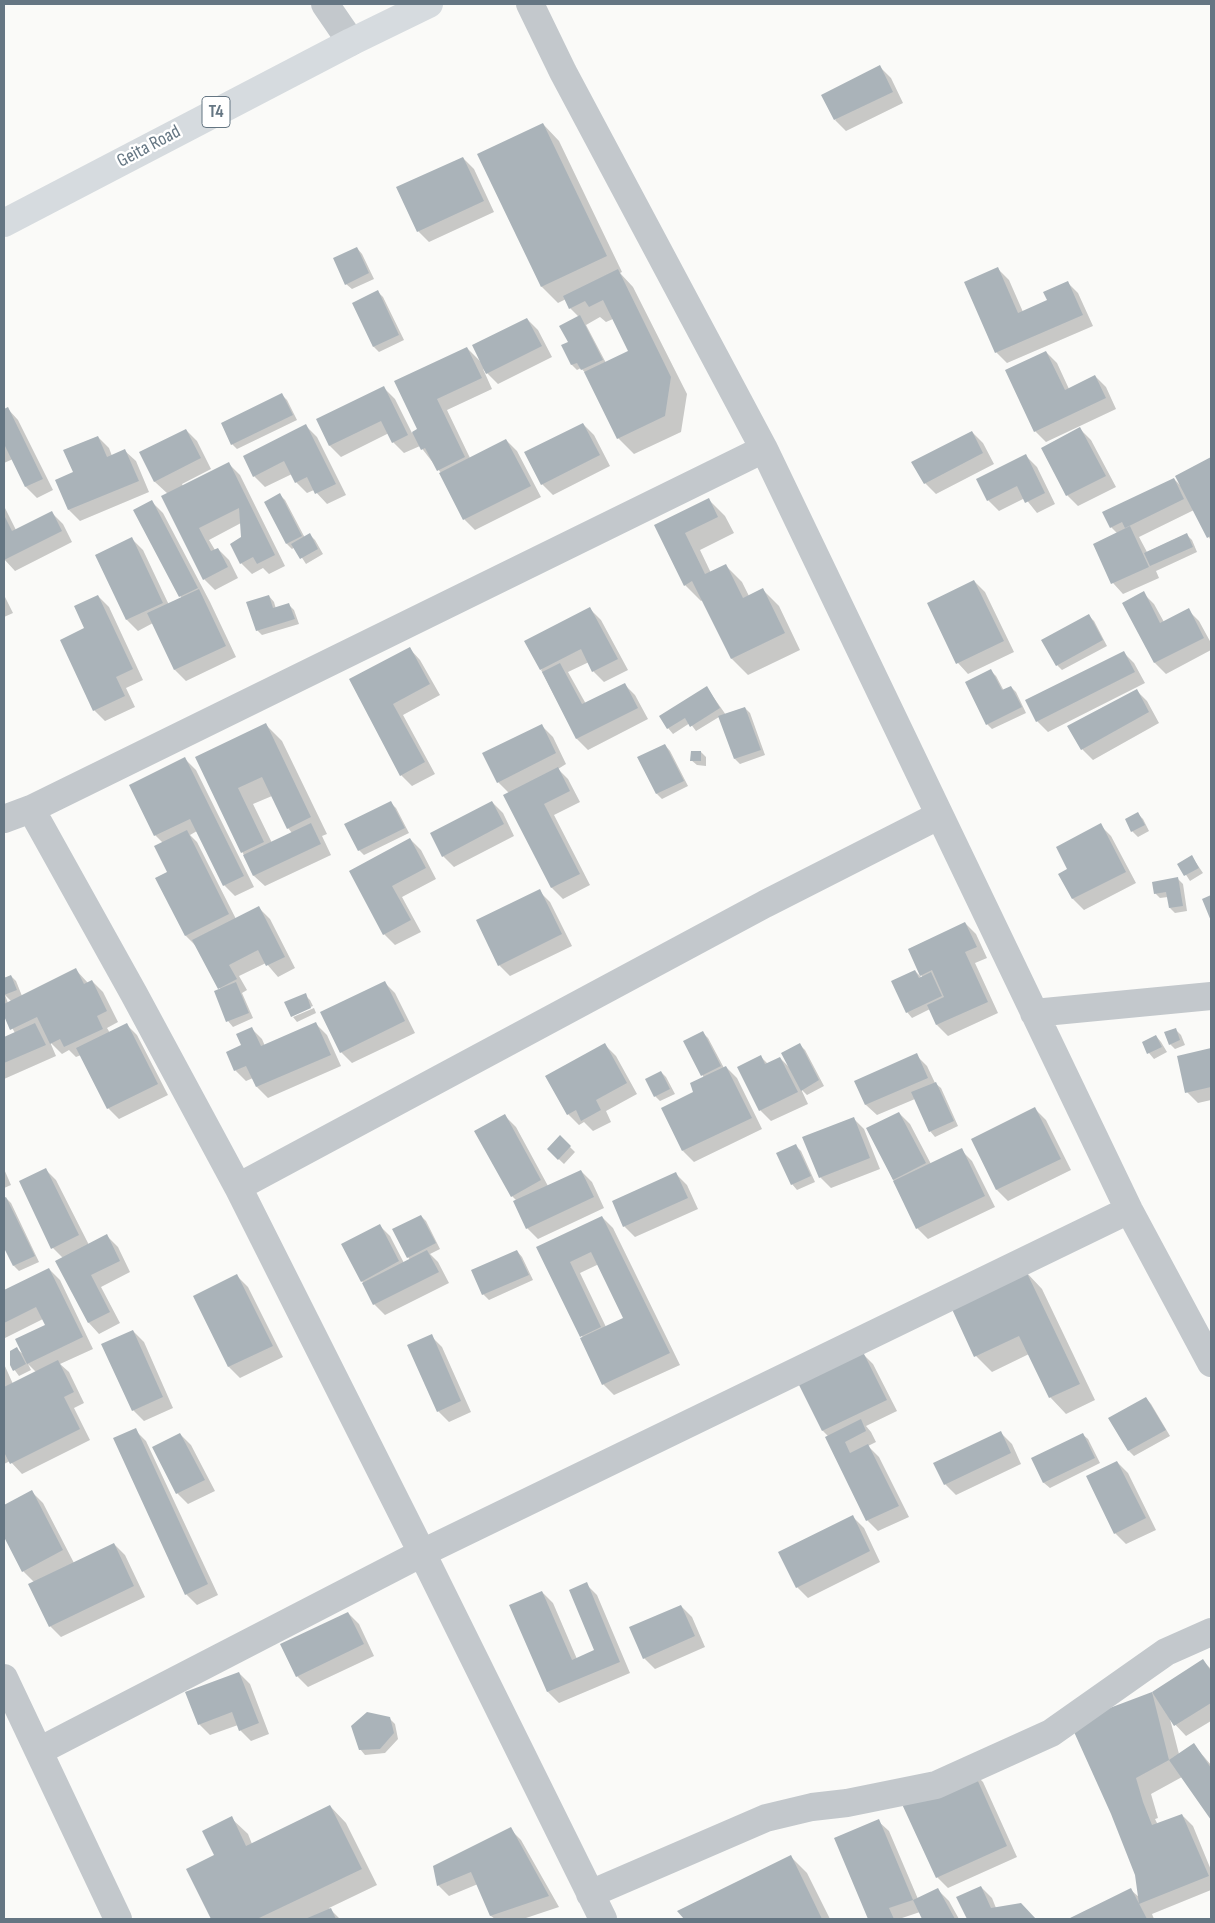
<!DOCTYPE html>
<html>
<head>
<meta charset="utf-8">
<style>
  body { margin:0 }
  #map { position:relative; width:1215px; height:1923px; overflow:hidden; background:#fafaf8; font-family:"Sofia Sans Condensed",sans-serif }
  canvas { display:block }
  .frame { position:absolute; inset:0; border:5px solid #657683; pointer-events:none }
</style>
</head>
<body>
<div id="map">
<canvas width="1215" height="1923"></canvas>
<div class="frame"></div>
</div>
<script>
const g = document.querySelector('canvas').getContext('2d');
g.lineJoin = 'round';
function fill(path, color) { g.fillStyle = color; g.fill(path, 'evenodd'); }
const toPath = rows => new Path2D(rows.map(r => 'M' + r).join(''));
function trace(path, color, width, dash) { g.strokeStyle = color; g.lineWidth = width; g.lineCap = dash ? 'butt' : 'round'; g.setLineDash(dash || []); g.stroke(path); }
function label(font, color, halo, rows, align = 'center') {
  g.font = font + ' "Sofia Sans Condensed",sans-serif'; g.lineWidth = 5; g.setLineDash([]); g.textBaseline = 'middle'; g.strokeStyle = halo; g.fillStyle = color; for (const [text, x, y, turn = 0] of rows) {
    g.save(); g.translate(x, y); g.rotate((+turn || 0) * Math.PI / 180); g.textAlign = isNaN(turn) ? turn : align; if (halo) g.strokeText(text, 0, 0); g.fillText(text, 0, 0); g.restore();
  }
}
fill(toPath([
  [880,67,891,78,903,103,846,131,835,120],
  [543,124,559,141,622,272,620,273,633,287,687,394,681,432,634,454,618,438,587,375,581,368,577,370,572,365,570,343,579,317,570,308,566,299,558,303,542,287],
  [600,317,606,322,613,319,629,351,606,363,586,325],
  [463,158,474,169,494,212,429,242,418,231],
  [357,248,362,254,374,279,352,289,346,284],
  [998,269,1009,280,1023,312,1048,301,1067,282,1078,293,1093,326,1007,363,996,352],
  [378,292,383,297,404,340,379,352,374,347,354,303],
  [527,319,538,330,552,357,498,384,483,369,492,389,447,410,470,458,506,440,517,451,541,497,475,530,464,519,441,473,420,446,404,453,393,442,389,433,341,457,330,446,318,420,384,388,395,399,412,433,419,430,396,382,467,348,482,363],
  [1046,352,1057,363,1069,389,1095,376,1106,387,1116,409,1046,442,1035,431],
  [282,395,287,400,297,420,237,449,232,444],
  [8,409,18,420,53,490,37,498,26,487,13,459,4,463,4,411],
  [583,424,594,435,610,466,553,495,542,484],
  [306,426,317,437,346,495,327,504,314,490,307,493,296,482,292,474,265,487,254,476],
  [1080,429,1091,440,1116,487,1078,506,1067,495],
  [186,430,197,441,211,469,182,484,183,486,229,464,240,475,285,566,269,574,263,568,252,574,241,563,243,538,241,523,209,540,215,550,218,549,229,560,238,578,215,590,204,579,168,494,155,482,141,453],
  [972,432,983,443,994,464,936,494,925,483],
  [98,437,109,448,112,456,125,451,136,461,149,492,80,521,69,510,56,480,74,473],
  [1026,456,1037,467,1055,504,1037,513,1025,498,999,511,988,500],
  [1211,459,1211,541,1194,510,1139,537,1147,552,1186,534,1192,540,1197,552,1156,571,1159,578,1123,594,1113,583,1118,534,1111,527,1174,479,1181,486,1176,476],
  [280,495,285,500,305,538,310,535,315,540,323,554,306,564,295,547,292,549,287,544],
  [709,500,725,516,734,533,700,550,711,573,726,566,742,582,749,596,763,590,779,606,800,650,748,675,732,659,703,600,701,601,685,585,656,526],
  [152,502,163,513,210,602,236,657,186,681,175,670,153,623,138,631,127,620,96,555,132,539,143,550,169,605,182,599,135,510],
  [4,506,16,530,52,513,63,524,72,542,15,571,4,559],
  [974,581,985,592,1014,652,968,674,958,663],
  [1143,593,1154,604,1164,622,1188,610,1199,621,1211,643,1211,650,1166,674,1155,663,1123,603],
  [4,595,13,613,4,617],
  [98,596,109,607,143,680,126,688,135,707,105,721,94,710,86,629],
  [269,596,274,602,276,609,289,605,294,610,299,624,262,635,257,630],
  [590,609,601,620,628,670,604,682,593,671,589,662,568,672,586,704,624,684,635,695,648,719,588,750,577,739,541,670],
  [1089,616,1094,621,1107,646,1062,670,1057,665],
  [410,649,420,660,440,695,403,715,435,774,412,786,401,775,350,680],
  [1123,652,1134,663,1145,683,1048,732,1037,721],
  [991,671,996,676,1004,691,1011,687,1016,692,1026,713,992,729,987,724],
  [707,688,726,715,745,708,750,713,765,755,740,764,735,759,719,717,696,731,690,723,673,734,668,728,660,716],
  [1136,690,1147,701,1159,723,1093,760,1082,749],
  [266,725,282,741,327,834,322,836,331,855,265,886,254,876,197,758],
  [272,796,288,828,292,833,272,843,253,804],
  [542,726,553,737,566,764,558,769,568,779,580,802,554,815,590,885,563,899,552,888,505,796,509,793,498,782],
  [665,745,670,751,688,786,662,799,657,794,639,758],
  [701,752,706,757,706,766,697,765,691,760],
  [185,759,196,770,254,887,235,896,224,885,197,831,190,835,197,842,236,919,259,908,270,919,295,968,278,977,266,963,239,976,247,990,242,993,253,1018,233,1027,228,1021,216,992,221,990,197,947,186,936,157,879,169,873,163,843,155,835],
  [492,802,503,813,514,836,454,867,443,856],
  [391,803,396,808,409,833,364,855,359,850],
  [1138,814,1143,819,1149,831,1138,837,1132,831,1127,819],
  [1100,825,1111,836,1136,883,1084,910,1073,899,1060,874,1069,869],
  [410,839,421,850,436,879,402,897,421,932,395,945,384,934,350,871],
  [1192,857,1203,873,1190,881,1179,864],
  [1177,878,1183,884,1187,911,1175,913,1170,908,1168,897,1160,898,1155,893],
  [539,891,550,902,572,946,510,976,499,965],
  [965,923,976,934,987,958,975,963,998,1013,948,1036,937,1025,930,1009,912,1018,907,1012,915,971,923,979,909,949],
  [76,970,88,983,92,981,103,992,118,1022,107,1028,110,1033,126,1024,137,1035,168,1095,119,1119,108,1108,81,1055,76,1057,69,1050,62,1054,50,1042,56,1056,4,1079,4,1038,15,1033,6,1017,4,1018,4,978,11,976,16,981,22,996],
  [5,995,11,1001,8,1003],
  [384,982,395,993,415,1033,352,1063,341,1052],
  [305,995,310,1000,313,1006,292,1015,292,1017,286,1002],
  [314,1008,316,1013,297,1022,293,1017],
  [316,1024,327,1035,341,1066,268,1098,257,1087,253,1078,246,1081,235,1070,251,1028,262,1039,265,1046],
  [1175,1029,1181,1035,1185,1045,1175,1049,1170,1044],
  [703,1033,708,1038,724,1068,726,1067,737,1078,762,1129,694,1162,683,1151,695,1092,704,1078,685,1041],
  [1156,1036,1161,1042,1167,1052,1154,1059,1149,1053,1143,1043],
  [605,1045,616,1056,637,1094,606,1111,611,1122,593,1131,584,1122,579,1125,568,1114],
  [800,1045,805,1050,824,1086,807,1095,801,1089,808,1104,771,1121,760,1110,761,1057,768,1064,780,1058,789,1067],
  [1211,1049,1211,1100,1198,1103,1187,1092,1179,1057],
  [916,1055,927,1066,935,1083,941,1088,958,1126,935,1137,930,1131,915,1099,877,1115,866,1105,856,1082],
  [661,1072,666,1077,675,1094,660,1101,655,1096],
  [1035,1109,1046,1120,1071,1170,1008,1201,997,1190,972,1139],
  [899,1113,910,1124,931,1164,961,1150,972,1161,995,1207,928,1239,917,1228,868,1129],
  [505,1116,516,1127,548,1186,581,1171,592,1182,604,1208,538,1239,527,1228,517,1201,512,1196],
  [853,1118,864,1129,880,1169,831,1188,820,1177],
  [560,1137,575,1152,564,1164,548,1149],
  [796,1146,801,1151,815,1182,797,1190,792,1184],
  [4,1169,11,1185,4,1188],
  [45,1169,56,1180,89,1245,107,1236,118,1247,130,1272,101,1287,120,1323,99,1334,89,1323,63,1258,53,1248],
  [676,1174,687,1185,698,1209,635,1237,624,1226],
  [6,1198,11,1203,39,1262,19,1271,14,1266,4,1245,4,1199],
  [421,1216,426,1221,440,1249,430,1254,438,1262,449,1283,385,1315,374,1304,362,1281,379,1225,390,1236,404,1263,410,1260,408,1257],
  [602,1217,613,1228,680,1365,614,1395,603,1384,583,1338,538,1248],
  [599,1264,625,1318,606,1327,580,1273],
  [517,1251,522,1257,533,1280,489,1300,483,1294,473,1271],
  [49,1269,60,1280,93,1349,60,1364,69,1372,84,1403,74,1408,90,1440,22,1474,10,1461,4,1464,4,1364,13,1384,36,1372,28,1364,31,1370,19,1376,11,1365,17,1349,24,1355,47,1326,43,1319,5,1338,4,1291],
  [1026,1272,1042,1289,1095,1400,1066,1414,1050,1397,1029,1354,992,1372,976,1356],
  [237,1276,248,1287,283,1357,240,1378,229,1367,195,1296],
  [133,1331,144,1342,173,1408,144,1421,133,1410],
  [431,1336,442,1347,471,1412,449,1422,438,1411],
  [862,1353,873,1364,897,1411,866,1426,871,1432,876,1442,868,1446,879,1457,909,1517,878,1531,867,1520,828,1436,823,1431,800,1383],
  [1146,1398,1151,1404,1170,1436,1134,1456,1129,1451],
  [135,1430,146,1441,218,1595,197,1605,186,1594],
  [1001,1433,1012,1444,1021,1464,956,1495,945,1484],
  [180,1434,191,1445,215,1491,188,1504,177,1493,154,1447],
  [1082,1434,1088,1439,1100,1463,1050,1488,1044,1483,1033,1459],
  [1117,1462,1128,1473,1156,1530,1126,1544,1115,1533],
  [32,1492,43,1503,74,1563,114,1544,125,1555,145,1597,61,1637,50,1626,35,1583,23,1571,4,1534,4,1506],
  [853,1517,864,1528,880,1562,808,1598,797,1587],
  [586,1584,597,1595,630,1673,559,1703,548,1692,511,1605,542,1592,553,1603,577,1659,596,1651],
  [681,1606,692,1617,705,1647,655,1669,644,1658],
  [348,1613,359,1624,374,1656,308,1687,297,1676],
  [1203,1661,1211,1669,1211,1721,1186,1736,1170,1719,1179,1754,1194,1745,1211,1765,1211,1818,1182,1777,1151,1794,1158,1818,1155,1819,1158,1825,1182,1815,1193,1826,1211,1870,1211,1890,1152,1914,1154,1919,1071,1919,1131,1890,1140,1898,1136,1875,1112,1813,1071,1724,1153,1693],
  [239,1673,250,1684,269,1734,251,1741,240,1730,238,1725,210,1735,199,1724],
  [389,1718,395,1724,398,1739,385,1753,365,1755,360,1749],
  [972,1771,983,1782,1017,1857,948,1888,937,1877],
  [330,1806,346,1823,377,1885,329,1908,340,1919,212,1919,188,1870,215,1856,231,1818,248,1834,252,1844],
  [878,1821,889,1831,918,1899,938,1890,949,1901,959,1919,924,1919,920,1912,899,1919,869,1919,835,1838],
  [510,1829,521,1840,559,1907,523,1919,495,1919,491,1916,478,1884,449,1896,438,1885],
  [791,1857,807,1873,830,1919,686,1919,679,1912],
  [981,1887,992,1898,996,1908,1020,1904,1035,1919,968,1919,958,1898]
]), '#0003');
fill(toPath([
  [880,65,893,92,834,120,821,95],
  [543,123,607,256,541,287,477,154],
  [463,157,484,201,417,232,396,187],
  [357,247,369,273,345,285,333,258],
  [998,267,1018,313,1047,300,1043,292,1068,281,1083,315,995,353,964,282],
  [618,269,671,377,665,416,617,439,584,372,628,351,603,300,589,307,585,301,569,309,563,296],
  [378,290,399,335,373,347,352,303],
  [580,315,603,360,581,370,577,363,571,365,561,345,568,342,559,326],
  [527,318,542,346,486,374,472,345],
  [467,347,482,378,437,399,465,457,437,471,425,448,421,450,412,432,417,429,394,381],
  [1046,351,1065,390,1095,375,1106,398,1034,432,1005,370],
  [384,386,408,435,392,443,381,421,329,446,316,419],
  [282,393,293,415,231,445,221,423],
  [8,407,43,479,25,487,5,446,4,447,4,409],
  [583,423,600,455,541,485,524,452],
  [306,424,336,484,315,494,307,477,295,483,284,461,253,477,243,456],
  [1080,427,1106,476,1066,496,1041,448],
  [186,429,201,458,154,482,139,452],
  [972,431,983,453,924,484,911,462],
  [98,436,107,457,125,449,139,481,68,510,55,480,73,472,63,450],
  [506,439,531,486,463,520,439,473],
  [1026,454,1045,493,1025,503,1017,486,987,501,976,479],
  [1211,457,1211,536,1207,538,1175,476],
  [229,462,275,555,257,564,253,557,240,564,230,544,241,537,239,508,199,528,211,551,218,548,228,567,203,580,161,496],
  [1174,478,1184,499,1125,528,1122,522,1110,528,1102,512],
  [280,493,302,536,286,544,264,502],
  [709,498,718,517,685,533,705,574,726,564,743,598,763,588,785,633,731,659,692,581,684,586,654,525],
  [152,500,198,588,179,597,133,510],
  [52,511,62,531,4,560,4,515,12,531],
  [1130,526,1149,567,1111,584,1093,544],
  [310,533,318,549,300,559,291,544],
  [1187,533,1193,547,1150,566,1144,553],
  [132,537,163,603,126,620,95,555],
  [974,580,1004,641,956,664,927,603],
  [199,589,226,646,174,670,147,613],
  [1144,591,1160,623,1189,608,1204,638,1154,663,1122,603],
  [98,595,133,669,116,677,125,696,93,711,60,640,84,628,74,606],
  [269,595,273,608,289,603,295,619,256,631,246,602],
  [590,607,618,659,592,672,581,649,540,670,524,641],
  [1089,614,1103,640,1056,666,1041,640],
  [410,647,430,684,393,704,425,762,400,776,349,679],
  [1124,651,1135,672,1036,722,1025,700],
  [560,663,582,704,625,683,638,708,576,739,542,672],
  [991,669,1002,690,1011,686,1022,707,986,725,965,682],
  [707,686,720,708,690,727,685,718,667,729,659,716],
  [1137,689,1149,712,1081,750,1067,726],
  [745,707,761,750,734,759,718,716],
  [266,723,311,817,287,829,262,777,238,788,264,842,241,853,195,757],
  [542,724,556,753,497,783,482,753],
  [665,744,684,781,656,794,637,757],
  [691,751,701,751,701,761,690,761],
  [185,757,244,876,223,886,190,819,154,836,129,785],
  [558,767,570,791,544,804,580,874,551,888,503,795],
  [391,801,405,828,358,851,344,824],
  [492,801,504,824,442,857,430,833],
  [1138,812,1145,825,1131,832,1125,819],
  [311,823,321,844,253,876,243,855],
  [1101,823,1126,872,1072,899,1058,874,1067,869,1056,847],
  [187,830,229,914,185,936,155,878,167,872,154,846],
  [410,838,426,868,392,886,411,920,383,935,349,871],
  [1192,855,1199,868,1184,876,1177,864],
  [1178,877,1183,906,1169,908,1166,892,1154,894,1152,882],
  [540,889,562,934,498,966,476,920],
  [1211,895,1211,921,1202,899],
  [259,906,285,957,266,966,258,950,229,965,237,979,218,989,192,940],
  [965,922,977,947,965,952,988,1002,936,1025,927,1005,944,997,932,970,920,976,908,949],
  [76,968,84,984,92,980,107,1011,97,1016,103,1029,64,1047,60,1039,50,1044,37,1017,10,1030,4,1016,4,1004],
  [915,970,919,978,931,972,942,996,906,1013,891,981],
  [11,975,17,990,4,995,4,978],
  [385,981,405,1021,340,1053,320,1012],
  [236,982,249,1013,226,1022,214,991],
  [306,993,311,1008,291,1017,284,1002],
  [316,1022,331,1055,256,1087,246,1066,234,1071,226,1052,241,1045,236,1034,252,1027,261,1046],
  [35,1023,46,1045,4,1063,4,1037],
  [127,1023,158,1084,107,1109,76,1048],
  [1176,1028,1180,1040,1169,1045,1164,1032],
  [703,1031,721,1066,701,1076,683,1041],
  [1156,1035,1162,1047,1147,1054,1142,1042],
  [605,1043,627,1083,596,1100,601,1110,581,1121,576,1110,567,1115,545,1076],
  [800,1043,819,1080,801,1091,781,1053],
  [1211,1048,1211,1087,1185,1093,1177,1056],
  [917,1053,928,1078,865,1105,854,1081],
  [761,1055,765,1064,780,1057,798,1092,759,1111,737,1067],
  [726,1066,752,1118,682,1151,661,1108,693,1092,690,1083],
  [661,1071,670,1089,654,1097,645,1079],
  [936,1082,954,1121,929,1132,911,1092],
  [1035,1107,1061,1159,996,1190,971,1139],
  [899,1112,926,1163,893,1180,866,1128],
  [505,1114,541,1180,511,1197,474,1131],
  [854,1117,870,1158,819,1178,802,1137],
  [560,1135,571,1146,558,1160,547,1149],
  [796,1144,811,1176,791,1185,776,1153],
  [962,1148,985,1196,916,1229,893,1181],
  [46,1168,79,1235,51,1249,19,1181],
  [581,1170,594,1197,526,1229,513,1201],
  [676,1172,688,1198,623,1227,612,1201],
  [6,1197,35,1256,13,1266,4,1248,4,1198],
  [421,1215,436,1243,407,1258,392,1229],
  [602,1216,670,1353,602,1385,580,1338,623,1318,591,1252,570,1262,601,1327,580,1337,536,1247],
  [380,1224,399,1261,361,1282,341,1244],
  [107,1234,120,1261,91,1275,110,1312,88,1323,55,1261],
  [427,1250,439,1272,373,1305,362,1283],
  [517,1250,529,1275,482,1295,471,1270],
  [49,1268,83,1337,27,1364,15,1339,45,1325,36,1307,4,1323,4,1290],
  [1026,1271,1080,1384,1049,1398,1019,1336,974,1357,951,1307],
  [237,1274,273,1346,228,1367,193,1296],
  [133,1330,163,1397,132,1411,101,1344],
  [432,1334,461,1401,437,1412,407,1345],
  [17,1347,26,1364,13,1371,10,1365,10,1351],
  [863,1352,887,1400,822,1431,798,1383],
  [58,1360,74,1392,64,1397,80,1429,10,1464,4,1452,4,1387],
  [1146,1397,1166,1430,1128,1451,1108,1418],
  [861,1419,866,1431,845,1442,850,1453,868,1444,899,1506,866,1521,825,1437],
  [136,1428,208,1584,185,1595,113,1438],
  [1001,1431,1011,1453,944,1485,933,1463],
  [180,1433,205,1480,176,1494,152,1447],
  [1083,1433,1095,1458,1043,1483,1031,1458],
  [1117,1461,1146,1518,1114,1534,1086,1476],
  [32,1490,63,1550,22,1572,4,1537,4,1505],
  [853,1515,870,1551,796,1588,778,1552],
  [114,1543,134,1586,49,1627,28,1584],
  [587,1582,620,1662,547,1692,509,1605,542,1591,572,1660,594,1650,569,1590],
  [681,1605,695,1636,643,1659,629,1627],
  [348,1612,364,1644,296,1677,280,1644],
  [1203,1659,1211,1671,1211,1703,1174,1726,1152,1692],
  [239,1672,259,1723,239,1731,232,1712,198,1725,185,1692],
  [1152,1692,1169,1760,1136,1778,1143,1802,1152,1825,1182,1814,1209,1876,1139,1904,1135,1875,1111,1814,1070,1723],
  [367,1712,390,1717,394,1733,380,1749,359,1750,351,1726],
  [1194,1743,1211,1768,1211,1820,1169,1760],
  [973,1770,1007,1846,936,1878,901,1802],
  [330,1805,362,1869,257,1919,211,1919,186,1869,214,1855,202,1831,232,1816,246,1846],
  [879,1819,913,1900,889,1908,894,1919,868,1919,834,1838],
  [511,1827,549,1896,490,1916,471,1872,437,1886,433,1866],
  [791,1855,822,1919,684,1919,677,1911],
  [981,1886,991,1908,1021,1903,1036,1919,967,1919,956,1897],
  [938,1888,955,1919,922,1919,913,1900],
  [1131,1888,1147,1919,1068,1919],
  [331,1908,336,1919,305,1919]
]), '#aab3b9');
trace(toPath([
  [325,4,351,42],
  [530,4,563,72,764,449,1129,1210,1211,1363],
  [31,809,134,994,238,1187,422,1553,603,1919],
  [4,819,31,809,764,449],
  [1034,1013,1211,996],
  [238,1187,765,904,938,816],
  [4,1678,118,1919],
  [39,1751,422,1553,1129,1210],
  [590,1894,766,1818,812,1807,847,1803,936,1785,1051,1733,1166,1652,1211,1632]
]), '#c3c8cc', 28);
trace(toPath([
  [4,223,351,42,429,4]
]), '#d6dbdf', 28);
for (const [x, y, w] of [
  [216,112,28]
]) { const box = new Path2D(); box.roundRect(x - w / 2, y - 15.5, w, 31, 4); g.fillStyle = '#fff'; g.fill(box); trace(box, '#657683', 1); }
label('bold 18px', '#657683', null, [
  ["T4",216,112]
]);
label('19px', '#657683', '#fff', [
  ["Geita Road",149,147,-28]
]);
</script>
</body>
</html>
